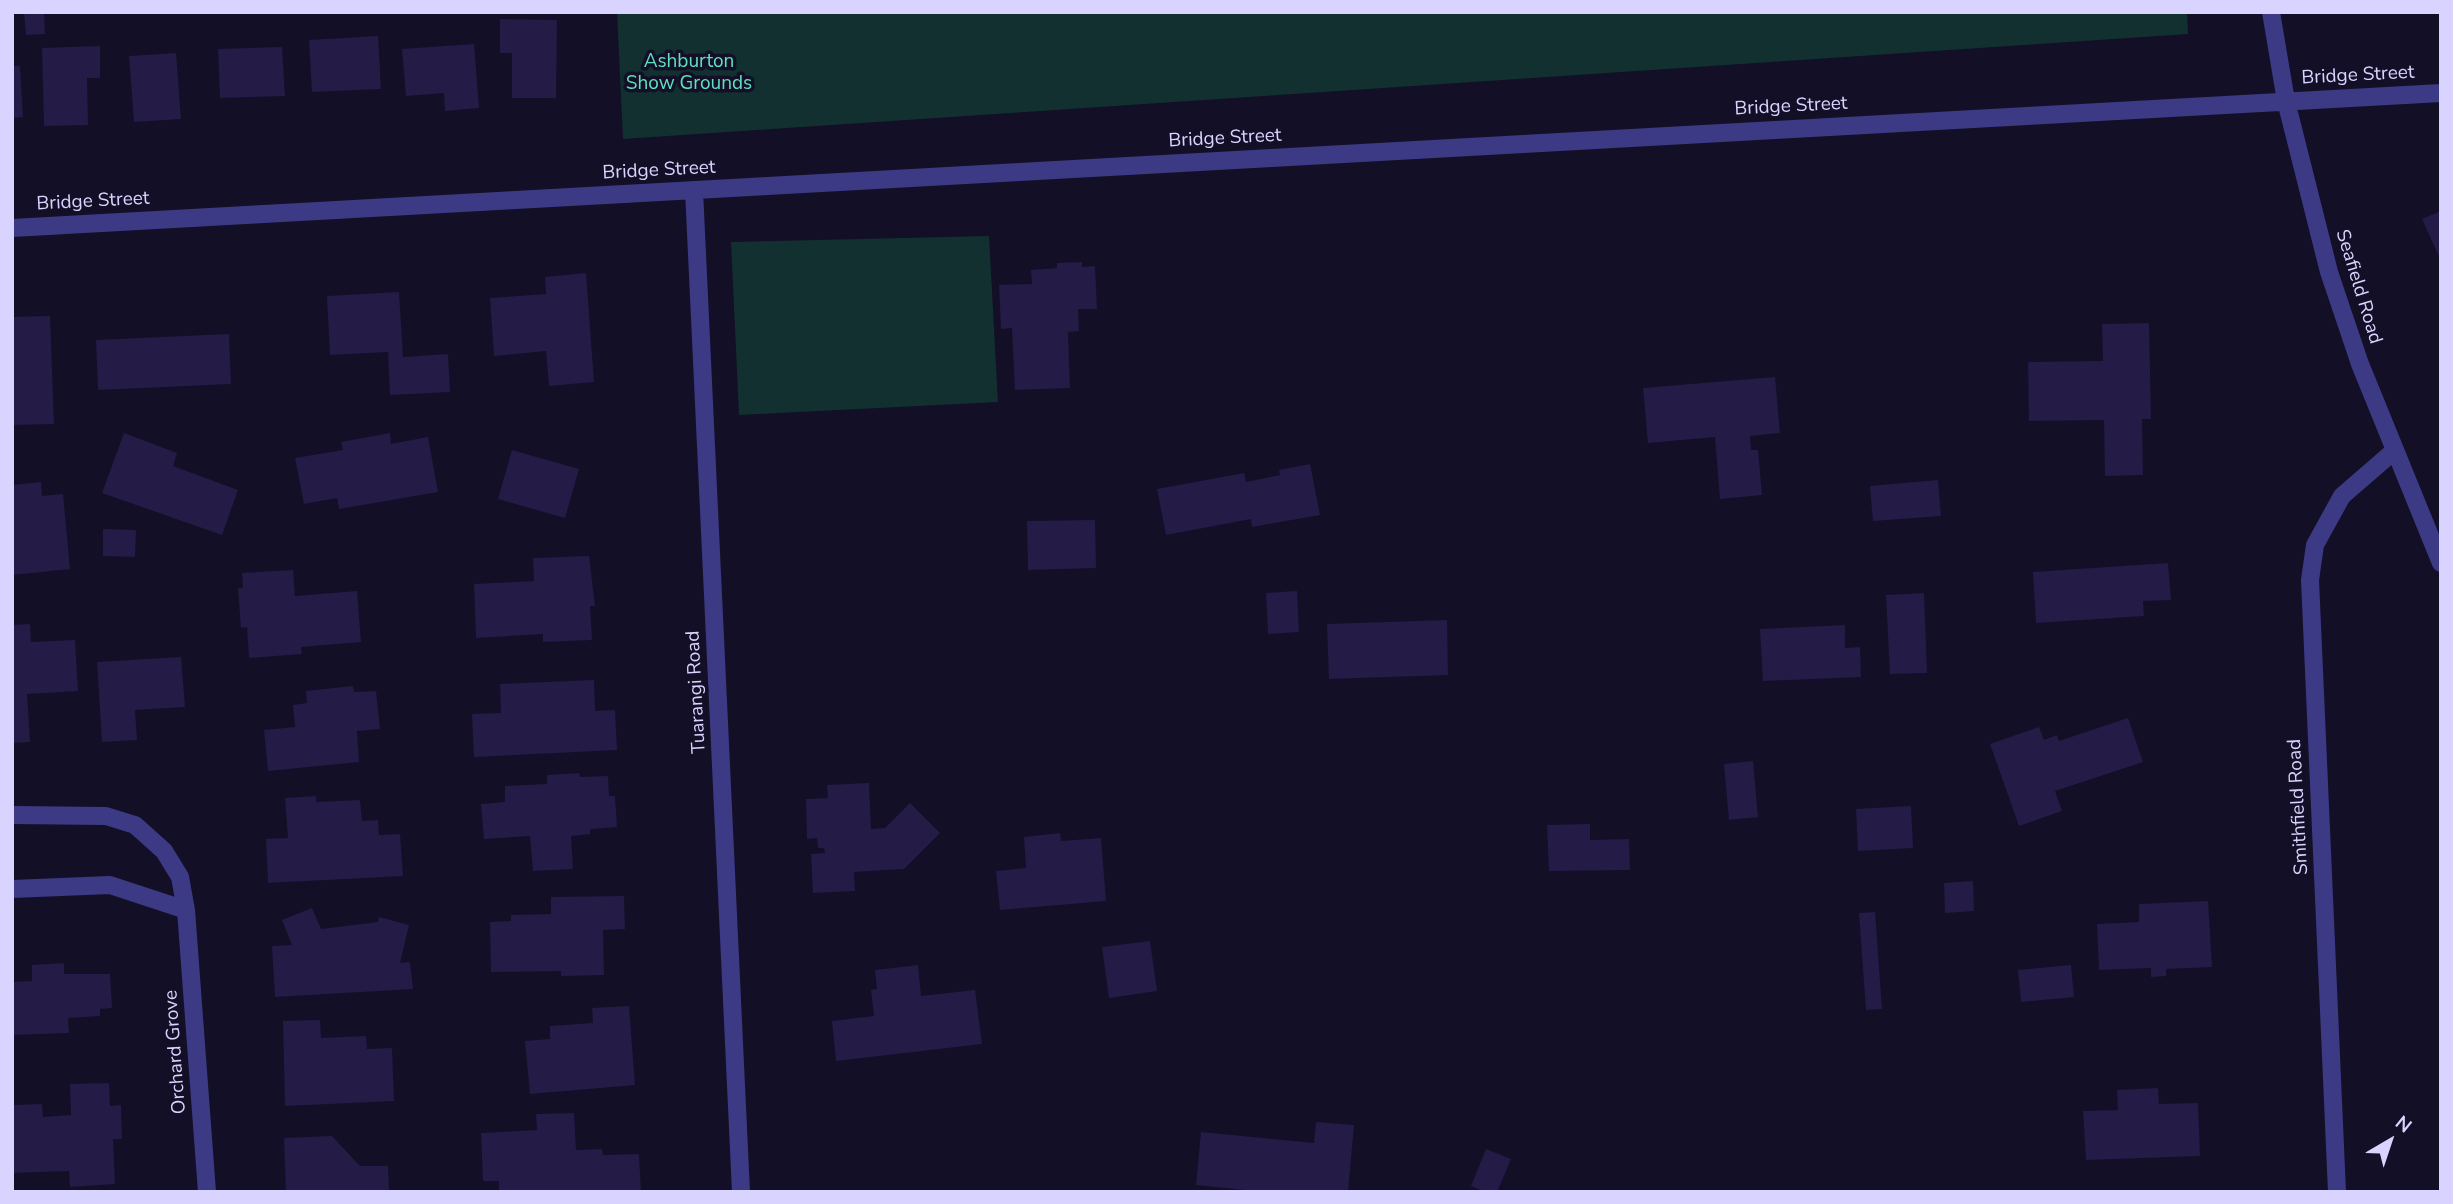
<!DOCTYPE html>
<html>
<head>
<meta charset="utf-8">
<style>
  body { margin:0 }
  #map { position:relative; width:2453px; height:1204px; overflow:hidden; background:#130f26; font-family:"Nunito Sans",sans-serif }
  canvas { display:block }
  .frame { position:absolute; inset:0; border:14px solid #d9d4ff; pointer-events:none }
  .north { position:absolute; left:2355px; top:1106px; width:70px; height:70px; -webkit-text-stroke:5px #130f26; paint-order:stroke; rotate:39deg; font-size:19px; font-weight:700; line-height:28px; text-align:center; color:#d9d4ff }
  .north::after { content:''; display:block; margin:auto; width:24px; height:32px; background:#d9d4ff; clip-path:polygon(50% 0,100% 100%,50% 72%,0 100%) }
</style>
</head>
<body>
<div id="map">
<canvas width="2453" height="1204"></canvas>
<div class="frame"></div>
<div class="north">N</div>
</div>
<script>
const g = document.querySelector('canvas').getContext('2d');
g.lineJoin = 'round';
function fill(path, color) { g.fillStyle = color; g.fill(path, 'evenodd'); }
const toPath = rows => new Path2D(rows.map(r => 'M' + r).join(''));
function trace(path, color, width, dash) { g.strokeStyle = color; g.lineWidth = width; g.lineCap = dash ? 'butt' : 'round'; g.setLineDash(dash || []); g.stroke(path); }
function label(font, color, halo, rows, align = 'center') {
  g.font = font + ' "Nunito Sans",sans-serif'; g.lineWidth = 7; g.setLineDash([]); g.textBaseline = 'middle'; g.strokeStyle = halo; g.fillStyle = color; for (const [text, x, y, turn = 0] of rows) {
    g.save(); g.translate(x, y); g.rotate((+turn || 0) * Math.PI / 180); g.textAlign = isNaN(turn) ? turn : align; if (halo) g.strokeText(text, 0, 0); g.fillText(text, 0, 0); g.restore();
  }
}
fill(toPath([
  [617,12,2187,12,2188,34,623,139],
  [989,236,998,402,739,415,731,242]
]), '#12302f');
fill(toPath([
  [24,12,44,12,45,34,26,35],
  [500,19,557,20,556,98,512,98,512,53,500,53],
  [378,36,381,89,312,92,309,40],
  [474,44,479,108,445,111,444,93,406,96,402,49],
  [100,46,100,78,87,78,88,125,44,126,42,48],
  [282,47,285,96,220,98,218,49],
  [176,53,181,119,134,122,129,56],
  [12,66,20,66,23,117,12,118],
  [2441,211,2441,261,2422,219],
  [1082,262,1082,267,1095,266,1097,309,1078,309,1079,331,1068,332,1070,388,1015,390,1012,328,1001,329,999,285,1032,284,1031,270,1057,268,1057,263],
  [586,273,594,382,549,386,546,351,494,356,490,298,546,294,545,277],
  [399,292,403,357,448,354,450,392,390,395,388,352,330,355,327,296],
  [50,316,54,424,12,425,12,317],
  [2149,323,2151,419,2142,419,2143,475,2105,476,2104,420,2029,421,2028,362,2103,361,2102,324],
  [229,334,231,384,98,390,96,340],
  [1775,377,1780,433,1750,436,1751,450,1758,450,1762,495,1720,499,1715,437,1648,443,1643,388],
  [124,433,177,453,173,466,238,490,222,535,102,493],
  [390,433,391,444,428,437,438,492,339,509,337,498,304,504,295,458,343,450,341,442],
  [512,450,579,469,565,518,498,499],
  [1310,464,1320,515,1252,527,1251,519,1166,535,1157,489,1244,473,1246,482,1280,475,1279,470],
  [1938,480,1941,516,1873,521,1870,486],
  [41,482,42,496,63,494,70,569,12,575,12,485],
  [1095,520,1096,568,1028,570,1027,521],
  [103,529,136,530,135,557,103,556],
  [589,556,595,606,590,606,592,640,543,642,543,634,476,638,474,584,534,581,533,558],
  [2168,563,2171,600,2143,601,2144,616,2036,623,2033,572],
  [293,570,295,596,357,591,361,642,301,647,302,654,249,658,247,627,241,628,238,588,243,588,242,573],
  [1297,591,1299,632,1268,634,1266,593],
  [1924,593,1927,673,1890,674,1886,595],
  [1447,620,1448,675,1329,679,1327,624],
  [30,624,31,642,75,640,78,691,27,694,30,742,12,743,12,625],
  [1845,625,1845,648,1860,647,1861,677,1763,681,1760,629],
  [181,657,185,707,135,710,137,740,102,742,97,662],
  [594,680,595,711,615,710,617,750,474,757,472,714,501,713,500,684],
  [353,686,354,692,376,691,380,729,357,731,359,762,268,771,264,730,295,727,293,705,307,703,306,691],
  [2128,718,2143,762,2055,791,2062,811,2019,826,1990,744,2039,727,2044,740,2057,735,2059,741],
  [1753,761,1758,817,1729,820,1724,764],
  [579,773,580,777,608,776,609,796,615,796,617,827,590,829,590,834,571,836,573,869,533,871,530,836,484,839,481,804,505,802,505,786,547,784,547,775],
  [869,783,871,829,885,828,910,803,940,833,904,869,854,872,855,891,813,893,811,854,825,853,824,848,818,848,817,838,807,839,806,799,828,798,827,785],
  [316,796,316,802,360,800,362,821,378,820,379,835,400,834,403,876,268,883,266,839,288,838,285,798],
  [1911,806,1913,848,1858,851,1856,809],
  [1590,824,1590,840,1629,839,1630,870,1549,871,1547,825],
  [1060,833,1061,841,1101,838,1106,901,1000,910,996,871,1026,868,1024,837],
  [1973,881,1974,911,1945,913,1944,883],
  [624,896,625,929,603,930,604,975,561,976,561,971,491,972,490,922,511,921,511,915,551,914,551,897],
  [2208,901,2212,967,2166,969,2166,976,2151,977,2151,968,2099,970,2097,924,2139,922,2139,904],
  [312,908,321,929,378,922,379,917,409,925,400,963,410,962,413,989,275,997,272,946,292,945,282,920],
  [1875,912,1882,1009,1866,1010,1859,913],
  [1150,941,1157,991,1109,998,1102,947],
  [64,963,64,974,110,974,112,1008,100,1009,100,1016,68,1018,69,1033,12,1035,12,982,32,981,32,965],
  [918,965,921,996,975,990,982,1044,836,1061,832,1021,874,1016,871,990,877,989,875,970],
  [2071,965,2074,997,2021,1002,2018,970],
  [629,1006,635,1085,530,1094,525,1041,550,1039,550,1026,593,1023,592,1008],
  [320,1020,321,1038,366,1036,367,1049,392,1048,394,1101,285,1106,283,1021],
  [109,1083,110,1106,121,1105,122,1139,113,1139,115,1184,70,1187,69,1171,12,1173,12,1105,42,1104,43,1117,71,1115,70,1084],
  [2158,1088,2159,1104,2198,1103,2200,1156,2086,1160,2083,1111,2118,1110,2117,1090],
  [574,1113,576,1150,602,1149,603,1155,639,1154,641,1192,499,1192,499,1181,483,1181,481,1133,537,1130,536,1114],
  [1316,1122,1354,1125,1348,1192,1264,1192,1196,1185,1201,1132,1314,1143],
  [332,1136,360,1166,388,1166,389,1192,286,1192,284,1138],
  [1486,1149,1511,1159,1497,1192,1486,1192,1471,1186]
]), '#241b47');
trace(toPath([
  [2271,12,2286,101,2329,272,2360,364,2441,563],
  [694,190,741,1192],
  [12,228,2441,93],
  [12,815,106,816,135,825,164,851,180,877,186,910,207,1192],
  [12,889,110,885,186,910],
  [2337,1192,2310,580,2315,545,2342,496,2394,451]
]), '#3d3a85', 18);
label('19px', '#5fe0c0', '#130f26', [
  ["Ashburton",689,62],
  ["Show Grounds",689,84]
]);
label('19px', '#d9d4ff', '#130f26', [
  ["Bridge Street",2358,76,-3],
  ["Bridge Street",1791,107,-3],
  ["Bridge Street",1225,139,-3],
  ["Bridge Street",659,171,-3],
  ["Bridge Street",93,202,-3],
  ["Seafield Road",2358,287,73],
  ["Tuarangi Road",697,692,-93],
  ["Smithfield Road",2299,807,-93],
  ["Orchard Grove",176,1052,-94]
]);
</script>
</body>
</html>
